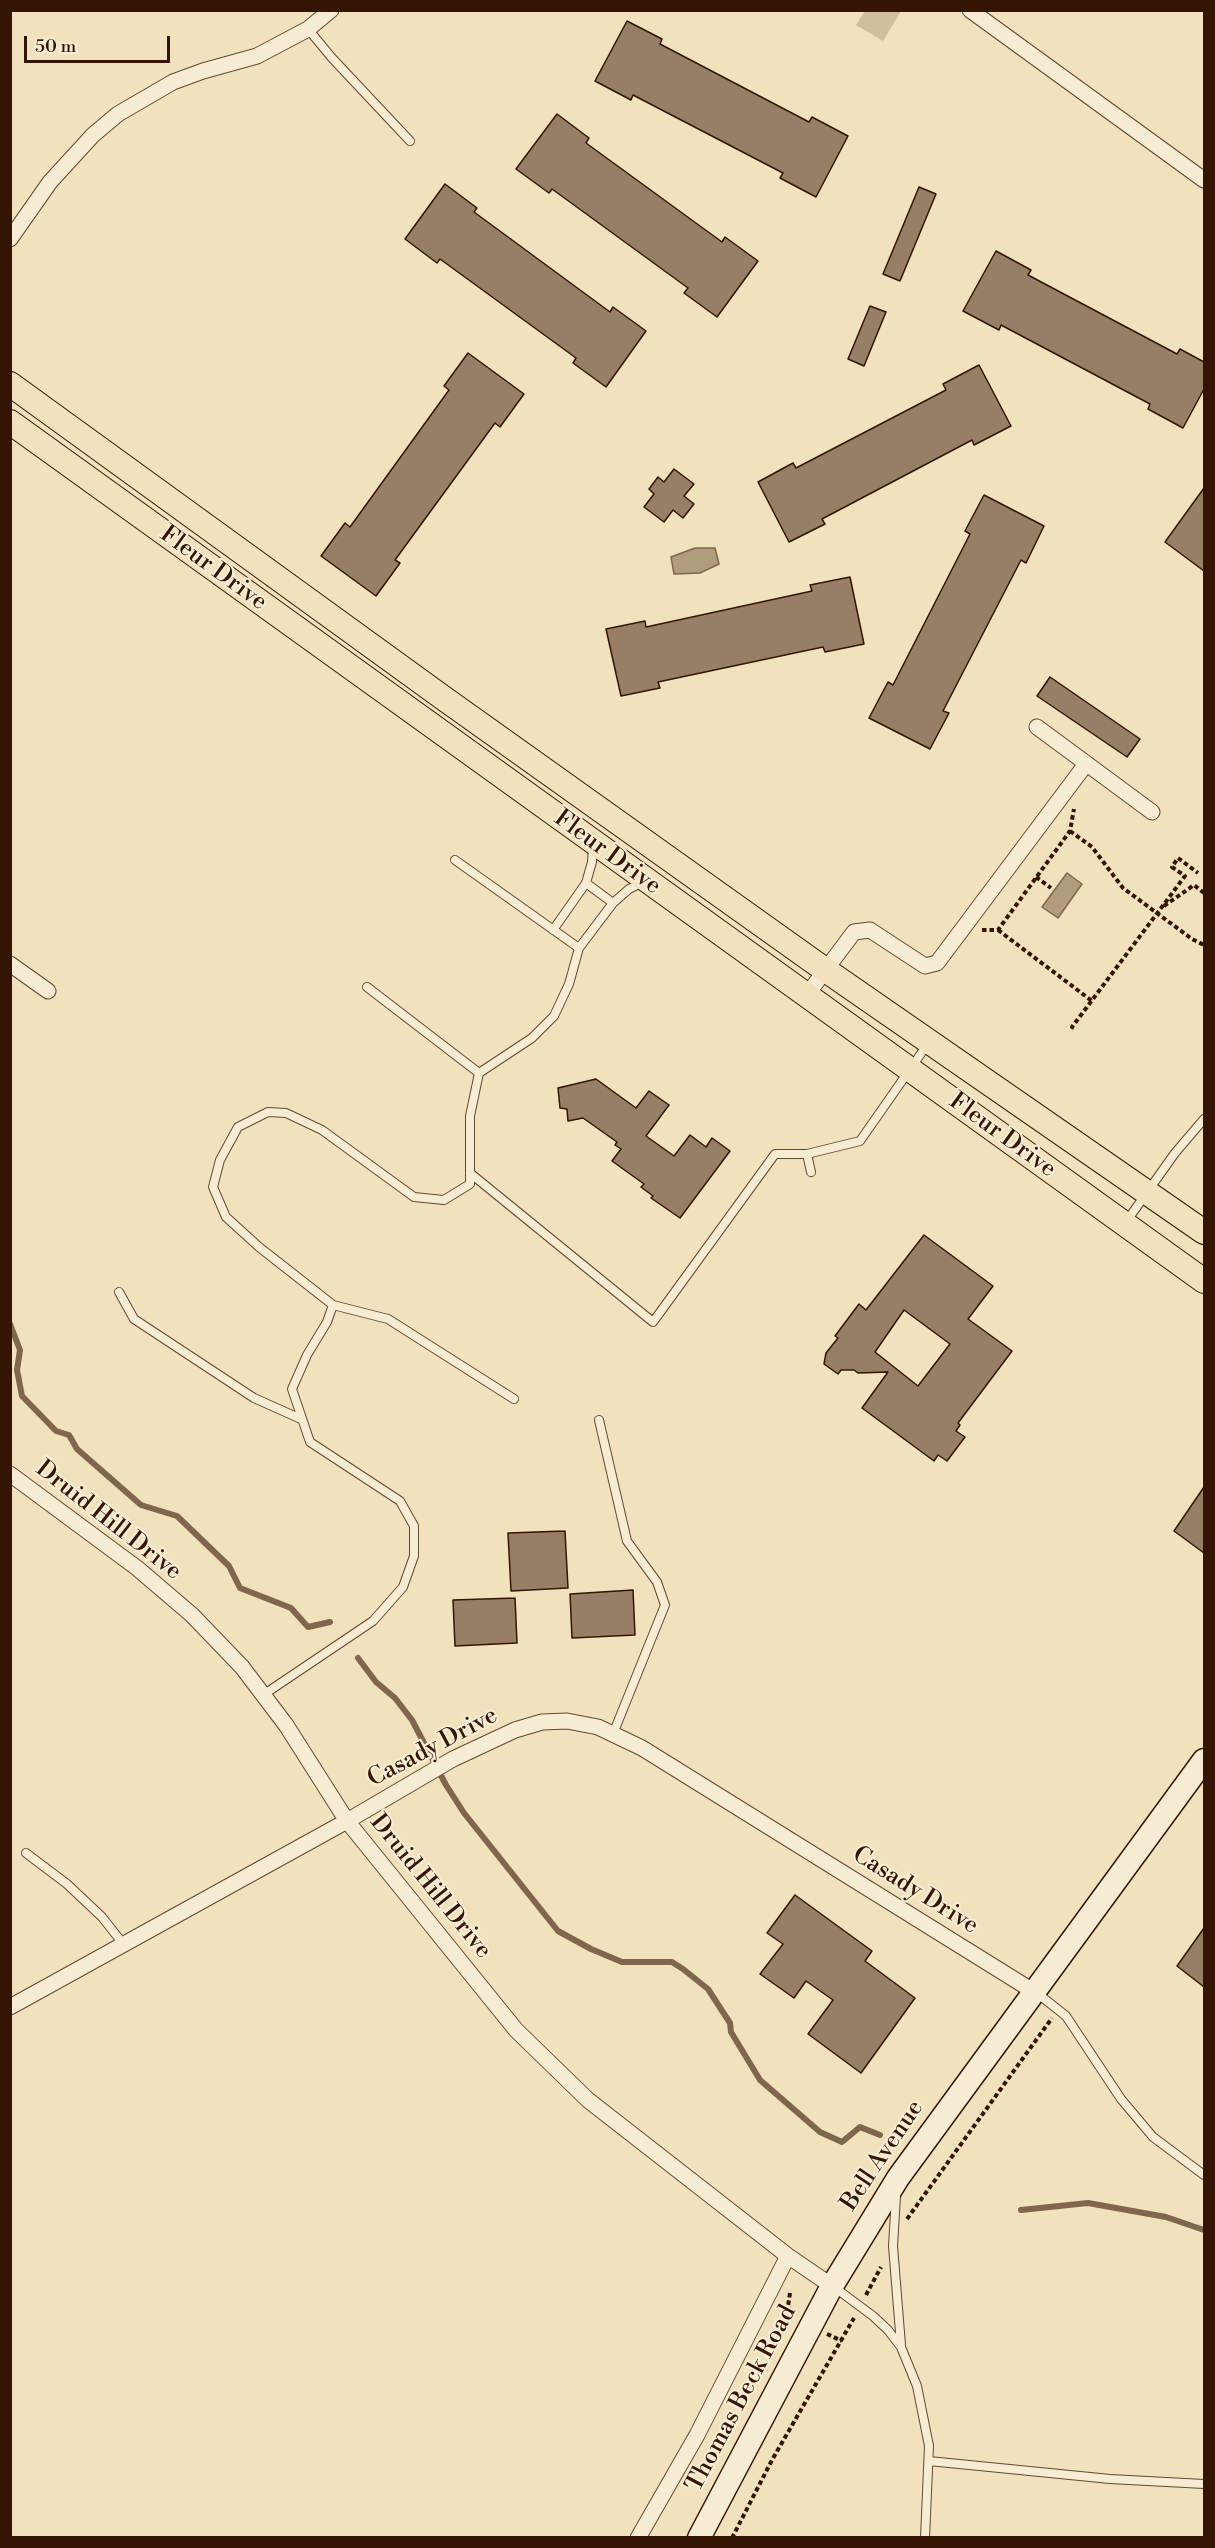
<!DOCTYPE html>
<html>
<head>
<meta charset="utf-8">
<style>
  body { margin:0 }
  #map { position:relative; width:1215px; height:2548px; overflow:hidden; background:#f1e1bc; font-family:"Libre Bodoni",serif }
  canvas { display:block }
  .frame { position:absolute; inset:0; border:12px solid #341504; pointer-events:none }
  .scale { position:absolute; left:24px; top:36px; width:146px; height:27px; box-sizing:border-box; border:3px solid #341504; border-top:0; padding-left:8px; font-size:18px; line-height:21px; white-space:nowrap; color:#341504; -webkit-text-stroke:4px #f6ecd3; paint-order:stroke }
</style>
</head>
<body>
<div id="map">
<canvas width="1215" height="2548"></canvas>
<div class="frame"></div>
<div class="scale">50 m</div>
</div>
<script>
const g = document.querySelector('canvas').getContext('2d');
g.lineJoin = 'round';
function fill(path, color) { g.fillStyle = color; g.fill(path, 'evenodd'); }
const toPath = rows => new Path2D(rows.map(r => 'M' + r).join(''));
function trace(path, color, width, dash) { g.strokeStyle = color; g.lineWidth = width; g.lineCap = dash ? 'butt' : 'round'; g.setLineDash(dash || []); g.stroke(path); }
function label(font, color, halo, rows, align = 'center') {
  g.font = font + ' "Libre Bodoni",serif'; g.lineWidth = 4.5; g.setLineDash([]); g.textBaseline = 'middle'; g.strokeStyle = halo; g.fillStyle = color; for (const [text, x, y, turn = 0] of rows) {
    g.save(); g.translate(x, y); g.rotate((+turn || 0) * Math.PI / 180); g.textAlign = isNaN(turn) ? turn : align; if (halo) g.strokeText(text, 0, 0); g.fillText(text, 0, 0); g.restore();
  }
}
fill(toPath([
  [865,11,900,10,901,11,883,41,856,25]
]), '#d1be9d');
const water = toPath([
  [695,548,715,548,719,564,700,573,674,574,671,557,695,548],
  [1067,873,1082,884,1058,918,1042,907,1067,873]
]);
fill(water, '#b19c7d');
trace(water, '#7f664d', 1.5);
trace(toPath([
  [10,1324,20,1350,17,1370,22,1396,56,1431,69,1435,77,1449,141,1505,177,1516,229,1566,240,1588,291,1608,308,1627,330,1622],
  [358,1658,376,1682,395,1698,412,1720,446,1785,464,1813,558,1931,591,1949,622,1962,672,1962,683,1969,708,1989,730,2023,731,2032,760,2080,820,2132,842,2142,860,2127,880,2135],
  [1021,2210,1088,2203,1166,2217,1204,2230]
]), '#7f664d', 6);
const building = toPath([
  [627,21,662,39,660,44,809,122,812,117,848,136,816,197,780,178,783,173,633,95,631,100,595,81,627,21],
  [557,114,589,138,586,143,722,242,725,237,758,261,717,317,684,293,688,288,552,189,549,193,516,169,557,114],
  [445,184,477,208,474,212,610,312,613,307,646,331,606,387,573,363,576,358,440,259,437,263,405,239,445,184],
  [919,187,936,194,900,281,883,274,919,187],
  [996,251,1031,270,1028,275,1177,354,1180,349,1204,362,1204,389,1183,428,1148,409,1150,404,1001,325,999,330,963,311,996,251],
  [870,306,886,312,864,366,848,359,870,306],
  [468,353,524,394,500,427,495,423,395,560,400,563,376,596,321,556,345,523,350,527,449,390,444,386,468,353],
  [979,365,1011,426,974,445,972,440,822,519,825,524,789,542,758,482,793,463,796,468,946,390,943,384,979,365],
  [674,469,694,484,684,496,694,504,683,518,673,510,664,522,644,507,654,494,649,489,658,477,664,482,674,469],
  [1204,488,1204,571,1165,542,1204,488],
  [984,495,1044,526,1026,563,1021,560,943,711,949,713,930,749,869,718,888,682,893,685,970,534,965,531,984,495],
  [850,577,864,644,825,652,823,647,658,682,660,688,621,696,606,629,645,621,646,627,812,591,810,585,850,577],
  [1050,677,1140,739,1127,757,1037,696,1050,677],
  [596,1079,636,1108,649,1091,669,1105,646,1136,674,1156,690,1135,706,1147,712,1138,730,1151,680,1218,651,1198,653,1196,641,1187,644,1184,612,1161,621,1149,615,1145,617,1142,583,1118,568,1121,567,1109,560,1108,558,1088,596,1079],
  [924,1235,993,1286,968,1319,1012,1351,958,1423,960,1425,956,1431,965,1437,947,1461,938,1455,934,1461,862,1408,888,1372,858,1373,854,1370,841,1370,838,1374,824,1364,826,1353,838,1338,835,1336,859,1304,866,1310,924,1235],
  [904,1310,950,1344,918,1386,875,1352,904,1310],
  [1204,1487,1204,1553,1174,1531,1204,1487],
  [565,1531,568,1588,511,1591,508,1533,565,1531],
  [633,1590,635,1635,572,1638,570,1594,633,1590],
  [515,1598,517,1643,455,1646,453,1600,515,1598],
  [795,1895,872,1951,865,1961,915,1998,861,2073,808,2034,833,2000,806,1981,794,1998,760,1974,783,1944,767,1933,795,1895],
  [1204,1928,1204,1987,1177,1966,1204,1928]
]);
fill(building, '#967f64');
trace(building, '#341504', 1.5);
const lane = toPath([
  [308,29,332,58,410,141],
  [455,860,579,948],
  [586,883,613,903],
  [553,930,586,883,592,862,593,847],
  [367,987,479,1073],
  [807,1154,811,1172],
  [470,1173,653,1322,775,1154,807,1154,860,1141,927,1045],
  [1126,1222,1175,1153,1204,1119],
  [119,1292,134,1319,254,1398,301,1419],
  [333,1305,388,1319,514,1399],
  [599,1420,627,1541,657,1582,665,1605,613,1734],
  [263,1695,373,1621,403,1587,414,1556,414,1526,400,1501,310,1442,292,1389,307,1355,327,1322,333,1305,259,1247,226,1217,213,1187,220,1160,238,1127,268,1112,286,1113,322,1130,414,1197,444,1200,470,1184,470,1116,479,1073,532,1038,554,1016,569,984,579,948,613,903,629,889,643,882],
  [26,1853,67,1884,102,1917,124,1945],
  [1037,1993,1066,2016,1121,2099,1153,2137,1204,2175],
  [896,2196,893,2246,901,2345],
  [834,2287,873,2316,888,2330,901,2347,917,2386,929,2446,925,2538],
  [929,2461,1110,2479,1204,2484]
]);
const street = toPath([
  [970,10,1204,180],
  [10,239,50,182,93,135,118,114,173,82,203,71,257,56,308,29,331,10],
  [1037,727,1152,812],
  [10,964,48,991],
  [806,996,854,932,870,930,925,966,937,963,1086,764],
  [10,1474,137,1568,192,1615,242,1667,286,1725,347,1821,516,2030,588,2100,788,2256,832,2286],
  [10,2007,347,1821,453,1759,515,1730,542,1722,567,1721,598,1727,642,1748,1033,1991],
  [638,2538,697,2435,788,2256]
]);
const secondary = toPath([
  [699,2538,832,2286,898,2178,1204,1760]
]);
const primary = toPath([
  [10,384,442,697,814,962,1204,1232],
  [10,422,1204,1281]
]);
trace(lane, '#634832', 10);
trace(street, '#634832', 17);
trace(secondary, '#341504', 25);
trace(primary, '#341504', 26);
trace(toPath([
  [1070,831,1092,847,1123,888,1192,939,1204,945],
  [1036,877,1051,888],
  [1164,906,1194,885,1204,893],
  [982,930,998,930,1070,831,1074,809],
  [998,930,1092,1001],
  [1074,1028,1072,1027,1185,876,1172,867,1178,858,1198,873],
  [907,2219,1052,2018],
  [790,2293,788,2306,794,2316],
  [866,2295,881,2267],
  [827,2334,842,2341],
  [732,2538,772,2460,854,2318]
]), '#341504', 4, [4.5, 3]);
trace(lane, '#f6ecd3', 8);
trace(street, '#f6ecd3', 15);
trace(secondary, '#f6ecd3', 22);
trace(primary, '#f1e1bc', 24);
label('24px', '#341504', '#f6ecd3', [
  ["Fleur Drive",213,569,36],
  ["Fleur Drive",607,853,36],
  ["Fleur Drive",1002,1136,36],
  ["Druid Hill Drive",108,1521,38],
  ["Casady Drive",433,1748,-28],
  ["Druid Hill Drive",430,1887,51],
  ["Casady Drive",915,1891,32],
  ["Bell Avenue",883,2156,-56],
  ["Thomas Beck Road",742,2399,-62]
]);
</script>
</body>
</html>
